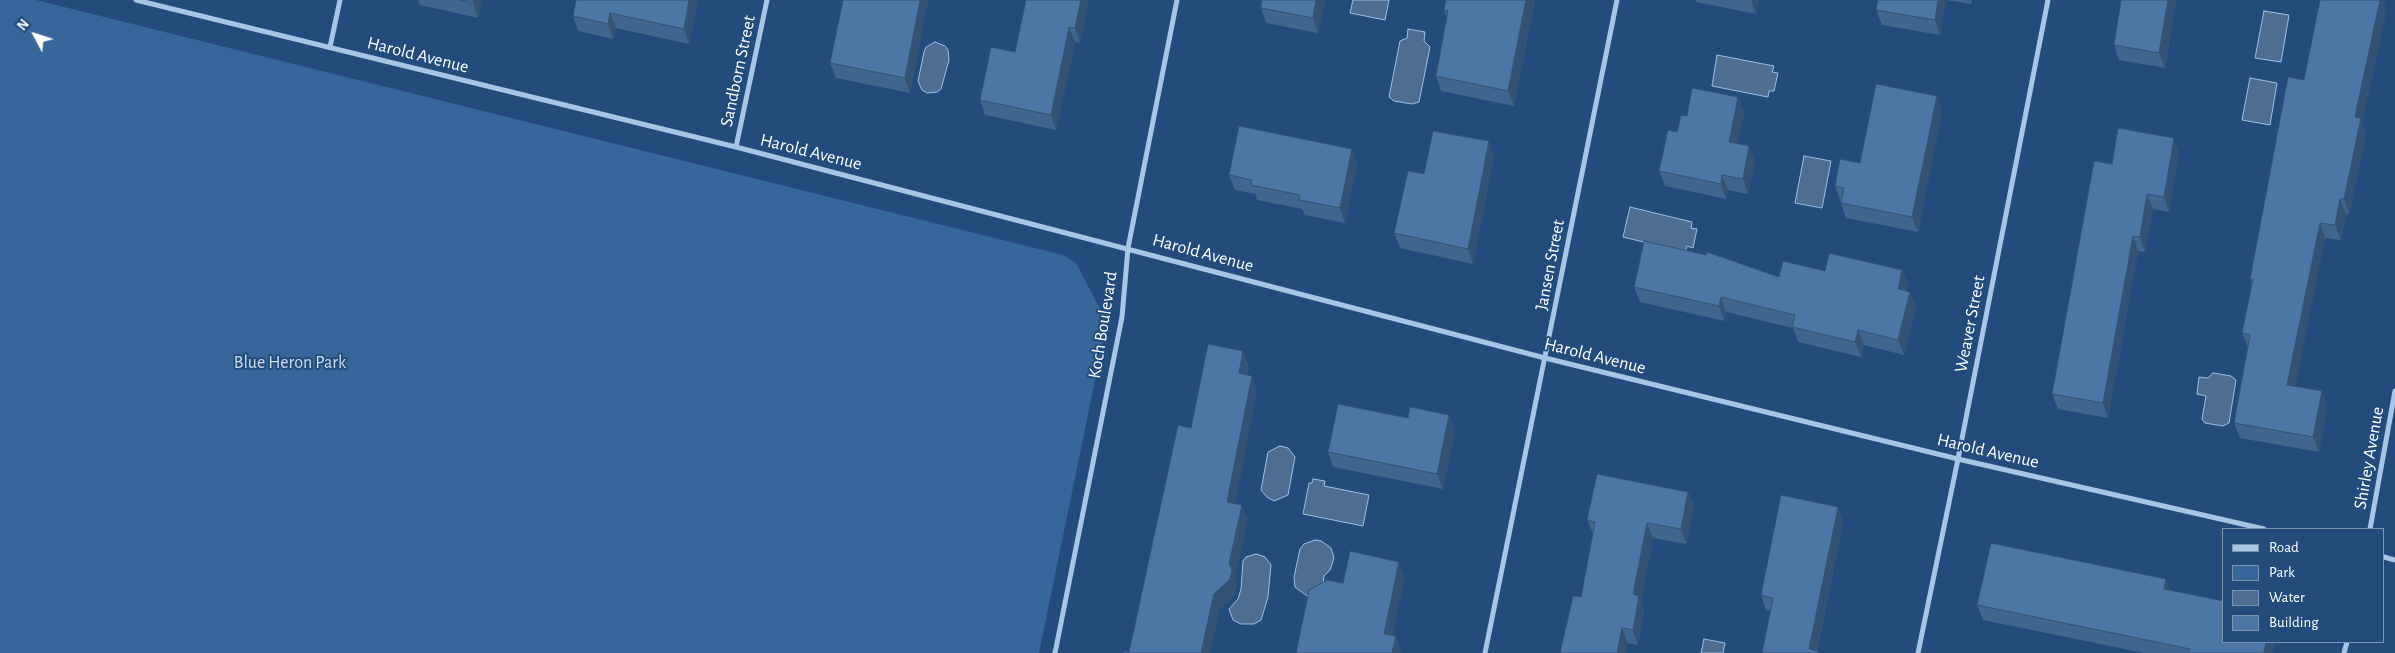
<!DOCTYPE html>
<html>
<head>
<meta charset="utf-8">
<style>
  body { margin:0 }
  #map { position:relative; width:2395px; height:653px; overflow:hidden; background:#234c7d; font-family:"Alegreya Sans",sans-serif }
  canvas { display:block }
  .legend { position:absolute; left:2222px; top:528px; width:162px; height:115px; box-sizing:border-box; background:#234c7d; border:1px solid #7b94b1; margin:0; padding:6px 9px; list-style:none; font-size:15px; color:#fff }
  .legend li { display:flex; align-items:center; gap:10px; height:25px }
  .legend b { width:25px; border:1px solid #7b94b1 }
  .north { position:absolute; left:10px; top:10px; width:50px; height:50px; -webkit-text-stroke:4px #234c7d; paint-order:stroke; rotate:310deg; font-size:14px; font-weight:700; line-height:20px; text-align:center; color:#fff }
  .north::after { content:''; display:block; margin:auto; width:18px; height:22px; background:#fff; clip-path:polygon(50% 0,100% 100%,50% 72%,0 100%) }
</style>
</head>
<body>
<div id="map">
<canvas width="2395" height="653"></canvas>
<ul class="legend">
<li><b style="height:6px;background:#a7c5e5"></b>Road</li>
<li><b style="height:14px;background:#36669a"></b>Park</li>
<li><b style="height:14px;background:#4f6d90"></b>Water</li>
<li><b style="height:14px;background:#4b76a5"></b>Building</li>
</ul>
<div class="north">N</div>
</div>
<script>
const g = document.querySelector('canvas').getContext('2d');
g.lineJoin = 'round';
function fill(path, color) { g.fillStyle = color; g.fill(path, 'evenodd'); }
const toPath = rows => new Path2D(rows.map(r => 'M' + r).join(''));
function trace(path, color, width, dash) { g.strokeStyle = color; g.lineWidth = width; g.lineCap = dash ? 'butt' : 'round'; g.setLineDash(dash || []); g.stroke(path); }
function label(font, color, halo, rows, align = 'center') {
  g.font = font + ' "Alegreya Sans",sans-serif'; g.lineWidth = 4; g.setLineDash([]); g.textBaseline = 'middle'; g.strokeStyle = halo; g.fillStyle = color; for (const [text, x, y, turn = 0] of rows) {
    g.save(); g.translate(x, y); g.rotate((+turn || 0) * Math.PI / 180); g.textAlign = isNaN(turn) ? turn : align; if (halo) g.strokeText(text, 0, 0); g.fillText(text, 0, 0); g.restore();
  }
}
fill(toPath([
  [0,0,36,0,1063,255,1076,263,1107,322,1039,653,0,653]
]), '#36669a');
const water = toPath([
  [1353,0,1389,0,1385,20,1350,13,1353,0],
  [2264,11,2289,15,2281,62,2255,58,2264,11],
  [1408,29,1425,32,1424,41,1430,47,1419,102,1412,104,1394,101,1389,97,1400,41,1407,38,1408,29],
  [935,42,945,46,948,50,949,60,941,89,937,92,927,93,922,90,918,81,924,52,926,47,935,42],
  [1717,55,1774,66,1772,72,1778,73,1774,91,1769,91,1768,97,1712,86,1717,55],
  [2250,78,2277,83,2270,125,2242,120,2250,78],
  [1804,156,1831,161,1822,208,1795,203,1804,156],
  [1630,207,1692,222,1691,228,1697,229,1693,248,1687,246,1685,252,1623,237,1630,207],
  [2213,373,2231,376,2236,380,2229,423,2223,426,2205,423,2202,419,2206,396,2197,394,2199,377,2208,378,2213,373],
  [1280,446,1288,448,1295,457,1288,495,1274,501,1267,497,1261,490,1268,452,1280,446],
  [1313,479,1325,481,1324,486,1369,495,1363,526,1303,514,1309,483,1312,483,1313,479],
  [1315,540,1321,541,1331,548,1334,558,1330,570,1324,576,1323,586,1312,595,1307,596,1295,587,1294,577,1300,549,1304,544,1315,540],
  [1256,554,1265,557,1271,565,1268,597,1261,620,1254,624,1241,624,1233,620,1229,609,1238,599,1241,589,1243,561,1246,557,1256,554],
  [1704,639,1725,643,1723,653,1701,653,1704,639]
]);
fill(water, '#4f6d90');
trace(water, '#9bc0e6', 1);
trace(toPath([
  [136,0,736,147,1545,358,1958,459,2264,529],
  [330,47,340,0],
  [736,147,767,0],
  [2370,529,2395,391],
  [2384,557,2395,560],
  [1055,653,1122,317,1128,248,1177,0],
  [1485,653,1617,0],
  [1918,653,1958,459,2048,0],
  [2344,653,2347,642]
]), '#a7c5e5', 5);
fill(toPath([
  [418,0,482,0,478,18,420,5],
  [698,0,689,44,616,28,613,39,578,31,573,16],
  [843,0,928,0,910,93,836,78,830,63],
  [1026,0,1089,0,1080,43,1075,42,1056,130,985,115,980,100,1015,52],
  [1325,0,1318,33,1266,23,1261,8],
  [1446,0,1535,0,1514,106,1441,91,1436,76,1447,18,1444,10],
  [1696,0,1759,0,1756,14,1696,2],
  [1878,0,1946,0,1940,35,1882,25,1876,10],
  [1946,0,1972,0,1971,4],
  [2176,0,2165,68,2119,60,2114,45],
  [2320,0,2385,0,2384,6,2386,13,2362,122,2366,134,2349,214,2346,214,2341,240,2325,238,2295,386,2322,391,2327,406,2319,452,2240,438,2234,423,2248,348,2242,333,2252,284,2250,279,2304,80],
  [1738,97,1744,112,1737,144,1755,161,1748,194,1728,190,1726,199,1665,186,1659,171,1677,132,1687,116],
  [1942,111,1918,232,1846,218,1835,186,1860,163],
  [2179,153,2169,212,2153,209,2145,252,2138,251,2108,418,2058,409,2052,394,2112,164],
  [1494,156,1473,264,1400,248,1394,233,1424,174],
  [1357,164,1345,223,1305,215,1302,209,1257,200,1255,194,1235,190,1229,175],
  [1902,270,1908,285,1906,291,1916,307,1904,355,1864,345,1861,357,1798,342,1793,328,1726,312,1724,321,1640,302,1634,287,1779,277,1825,271],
  [1449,415,1455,430,1443,489,1333,467,1328,452,1408,418],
  [1688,492,1694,507,1686,544,1653,538,1641,601,1644,611,1638,645,1628,643,1581,597,1593,534,1587,520],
  [1838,507,1843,522,1817,651,1818,651,1819,653,1762,653,1771,611,1766,610,1761,595],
  [2170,590,2224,642,2275,642,2272,653,2144,653,1983,620,1977,605]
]), '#40658e');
fill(toPath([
  [474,0,482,0,478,18,473,3],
  [689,0,698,0,689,44,684,29],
  [920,0,928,0,910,93,905,78],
  [1081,0,1089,0,1080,43,1075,28],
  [1316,0,1325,0,1318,33,1313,18],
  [1526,0,1535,0,1514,106,1508,91],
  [1751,0,1759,0,1756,14],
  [1938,0,1946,0,1940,35,1935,20],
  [2168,0,2176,0,2165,68,2159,53],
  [2378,0,2385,0,2384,6,2386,13,2362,122,2366,134,2349,214,2344,199,2355,117],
  [610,13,616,28,613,39,608,24],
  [1069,27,1075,42,1056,130,1051,115],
  [1937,96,1942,111,1918,232,1912,217],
  [1738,97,1744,112,1734,158,1729,142],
  [2174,138,2179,153,2169,212,2164,197],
  [1489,141,1494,156,1473,264,1468,249],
  [1749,146,1755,161,1748,194,1743,179],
  [1352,149,1357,164,1345,223,1340,208],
  [1722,175,1728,190,1726,199,1721,184],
  [2147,194,2153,209,2145,252,2140,237],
  [2340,199,2346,214,2341,240,2335,225],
  [2320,223,2325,238,2293,400,2287,385],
  [2133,236,2138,251,2108,418,2103,403],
  [1902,270,1908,285,1903,304,1898,289],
  [1910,292,1916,307,1904,355,1898,340],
  [1721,297,1726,312,1724,321,1719,306],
  [1858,330,1864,345,1861,357,1855,342],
  [1243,351,1249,366,1245,388,1239,373],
  [1252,376,1257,391,1233,517,1227,502],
  [2322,391,2327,406,2319,452,2313,437],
  [1449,415,1455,430,1443,489,1437,474],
  [1688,492,1694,507,1686,544,1681,529],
  [1242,505,1248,520,1235,578,1237,585,1236,594,1220,609,1210,653,1201,653,1214,594,1229,564],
  [1838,507,1843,522,1816,653,1809,649],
  [1647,523,1653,538,1641,601,1644,611,1638,645,1633,630,1633,594],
  [1399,562,1405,577,1390,649,1384,634],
  [2166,579,2172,594,2164,589],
  [1622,628,1628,643,1626,653,1617,653],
  [1396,636,1401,651,1401,653,1392,653],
  [2266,642,2275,642,2272,653,2264,653]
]), '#345374');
const building = toPath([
  [460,0,474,0,473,3,460,0],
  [576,0,689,0,684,29,610,13,608,24,573,16,576,0],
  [843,0,920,0,905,78,830,63,843,0],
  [1026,0,1081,0,1075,28,1069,27,1051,115,980,100,991,47,1015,52,1026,0],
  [1262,0,1316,0,1313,18,1261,8,1262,0],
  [1446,0,1526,0,1508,91,1436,76,1448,10,1444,10,1446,0],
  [1878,0,1938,0,1935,20,1876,10,1878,0],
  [2121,0,2168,0,2159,53,2114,45,2121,0],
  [2320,0,2380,0,2355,117,2361,118,2344,199,2340,199,2335,225,2320,223,2287,385,2322,391,2313,437,2234,423,2250,335,2242,333,2253,279,2250,279,2288,77,2304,80,2320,0],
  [1876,84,1937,96,1912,217,1841,203,1844,188,1835,186,1840,159,1860,163,1876,84],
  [1692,88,1738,97,1729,142,1749,146,1743,179,1722,175,1721,184,1659,171,1668,130,1677,132,1681,115,1687,116,1692,88],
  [1239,126,1352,149,1340,208,1299,200,1300,195,1251,185,1252,180,1229,175,1239,126],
  [2118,128,2174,138,2164,197,2147,194,2140,237,2133,236,2103,403,2052,394,2094,161,2112,164,2118,128],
  [1433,131,1489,141,1468,249,1394,233,1408,171,1424,174,1433,131],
  [1644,241,1706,255,1707,252,1779,277,1783,261,1825,271,1829,253,1902,270,1898,289,1910,292,1898,340,1858,330,1855,342,1792,327,1795,315,1721,297,1719,306,1634,287,1644,241],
  [1208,344,1243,351,1239,373,1252,376,1227,502,1242,505,1229,564,1232,570,1230,579,1214,594,1201,653,1123,653,1124,651,1129,652,1178,425,1191,428,1208,344],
  [1338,404,1408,418,1410,407,1449,415,1437,474,1328,452,1338,404],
  [1597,474,1688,492,1681,529,1647,523,1633,594,1639,596,1633,630,1622,628,1617,653,1560,653,1573,596,1581,597,1595,522,1587,520,1597,474],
  [1781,495,1838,507,1809,649,1818,651,1818,653,1762,653,1773,598,1761,595,1781,495],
  [1991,543,2166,579,2164,589,2224,601,2224,642,2266,642,2264,653,2189,653,2190,649,1977,605,1991,543],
  [1350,551,1399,562,1384,634,1396,636,1392,653,1296,653,1309,590,1327,580,1343,583,1350,551]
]);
fill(building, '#4b76a5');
trace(building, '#345374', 1);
label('18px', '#fff', '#234c7d', [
  ["Harold Avenue",418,55,14],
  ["Sandborn Street",738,71,-78],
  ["Harold Avenue",811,152,14],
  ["Harold Avenue",1203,253,15],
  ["Jansen Street",1550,265,-79],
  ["Weaver Street",1970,324,-79],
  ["Koch Boulevard",1103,325,-81],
  ["Harold Avenue",1595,356,14],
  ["Harold Avenue",1988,451,13],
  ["Shirley Avenue",2369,458,-80]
]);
label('18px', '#cadef4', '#234c7d', [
  ["Blue Heron Park",290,363]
]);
</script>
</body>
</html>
